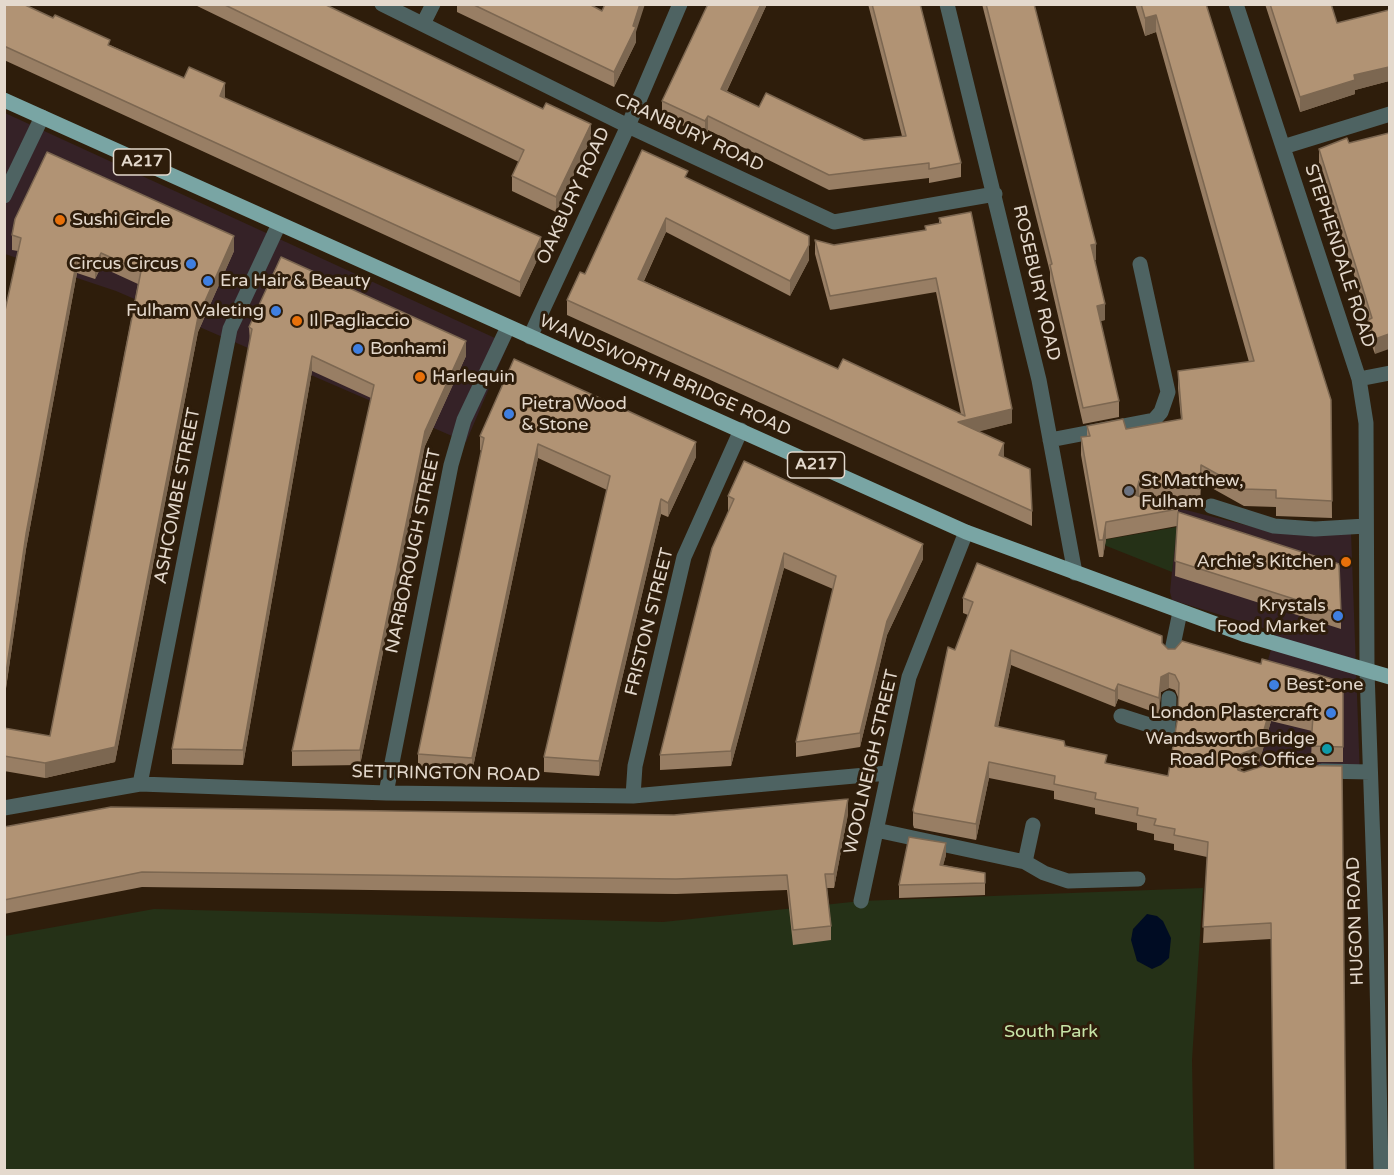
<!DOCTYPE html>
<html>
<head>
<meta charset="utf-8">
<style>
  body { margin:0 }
  #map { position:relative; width:1394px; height:1175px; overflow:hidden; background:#2e1d0b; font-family:"Varela Round",sans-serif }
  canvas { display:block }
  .frame { position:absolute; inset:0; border:6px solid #e4d9cd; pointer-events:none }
</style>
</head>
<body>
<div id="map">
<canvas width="1394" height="1175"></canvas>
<div class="frame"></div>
</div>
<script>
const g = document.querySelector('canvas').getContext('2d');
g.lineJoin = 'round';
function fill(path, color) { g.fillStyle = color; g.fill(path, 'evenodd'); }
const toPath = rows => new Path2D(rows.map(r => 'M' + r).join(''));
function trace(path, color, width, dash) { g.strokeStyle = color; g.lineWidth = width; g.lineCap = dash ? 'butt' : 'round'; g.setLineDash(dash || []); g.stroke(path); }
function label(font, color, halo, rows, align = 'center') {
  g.font = font + ' "Varela Round",sans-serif'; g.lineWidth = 6; g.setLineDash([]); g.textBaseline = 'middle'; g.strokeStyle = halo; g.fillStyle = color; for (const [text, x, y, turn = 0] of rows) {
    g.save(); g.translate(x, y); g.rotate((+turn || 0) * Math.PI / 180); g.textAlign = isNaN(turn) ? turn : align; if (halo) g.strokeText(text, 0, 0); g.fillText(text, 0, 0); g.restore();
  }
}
fill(toPath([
  [5,113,508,344,466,442,116,291,5,254],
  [1178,508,1273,532,1351,532,1360,777,1265,775,1258,765,1239,761,1276,632,1172,600,1170,592]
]), '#352227');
fill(toPath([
  [1177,527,1172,572,1104,545,1103,540],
  [1203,888,1192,1060,1194,1170,5,1170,5,936,154,909,663,922,861,901]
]), '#253117');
fill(toPath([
  [1147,914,1157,916,1163,921,1171,938,1169,958,1161,965,1152,969,1137,961,1131,940,1133,929]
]), '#000c23');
trace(toPath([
  [382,4,628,126,834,222,995,194],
  [947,4,1039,380,1075,573],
  [1236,4,1359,379,1366,423,1367,671,1376,932,1381,1170],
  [423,24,433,4],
  [1283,147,1390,114],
  [4,196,42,117],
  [530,337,628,126,680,4],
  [1359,379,1390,373],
  [1050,440,1154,420,1161,412,1168,392,1140,264],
  [1211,506,1274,526,1315,529,1366,526],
  [1171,655,1180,612],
  [1121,716,1168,731,1169,698],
  [1322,771,1370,772],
  [140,784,230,329,279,224],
  [386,793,451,465,464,420,508,327],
  [633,796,635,766,684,557,741,430],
  [4,808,140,784,386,793,633,796,888,773],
  [876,830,1025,862,1033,825],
  [1025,862,1044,873,1068,881,1138,879],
  [861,901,909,677,966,532]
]), '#4e6362', 15);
trace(toPath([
  [4,100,966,532,1243,634,1390,677]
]), '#79a5a4', 15);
fill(toPath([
  [4,4,110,45,225,97,225,98,541,252,520,297,4,60],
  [193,4,324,4,591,139,556,212,512,191,512,176,519,162],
  [457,4,589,4,636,32,636,42,614,87,457,12],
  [767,4,727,91,759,107,864,140,902,136,868,4,920,4,961,163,961,177,929,183,929,178,829,190,708,130,705,136,662,116,662,101],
  [982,4,1034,4,1096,260,1095,260,1105,320,1100,321,1119,401,1119,417,1083,424,1050,281,1050,272],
  [1135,4,1206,4,1331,400,1332,518,1276,516,1276,507,1244,506,1201,482,1200,506,1149,499,1178,509,1178,513,1341,614,1341,629,1175,576,1177,526,1106,539,1103,557,1099,557,1081,455,1081,437,1087,436,1087,426,1126,429,1181,419,1178,388,1178,371,1249,362,1156,32,1145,36],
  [1265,4,1331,4,1337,23,1389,10,1389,81,1355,90,1355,94,1300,112],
  [1389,133,1375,354,1368,335,1368,320,1319,163,1319,149,1349,143],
  [688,178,809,260,790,296,666,232,644,281,838,369,961,414,936,292,830,310,815,254,815,240,834,245,925,230,925,226,939,223,939,218,1012,423,979,431,1004,458,1032,511,1032,526,567,315,567,300],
  [12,235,234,251,198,332,115,762,45,778,4,771,4,728,50,736,138,284,101,267,95,279,77,273,26,549,4,702,4,315,18,251,12,250],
  [249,327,466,356,425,446,360,765,292,766,292,751,371,398,312,371,243,765,172,764,172,749,250,342],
  [480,436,696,457,668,517,661,514,599,776,544,772,544,757,607,490,538,458,472,772,418,769,418,754,482,451,480,450],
  [728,496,923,559,887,635,860,747,796,757,796,742,833,589,784,568,731,766,660,770,660,755,729,511,728,511],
  [963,598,1162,643,1168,649,1261,664,1343,686,1343,762,1311,762,1312,731,1271,721,1259,763,1241,769,1240,771,1244,772,1342,766,1271,939,1203,943,1207,857,1174,850,1174,844,1154,840,1154,834,1137,830,1137,823,1095,814,1095,808,1054,799,1054,791,989,778,976,840,914,828,913,825,913,810,955,650,968,615,963,613],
  [1011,665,1115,707,1118,699,1159,714,1161,692,1169,688,1175,690,1178,697,1178,716,1168,776,1107,763,1065,746,998,727],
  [848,814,834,888,827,888,831,926,831,940,793,945,787,890,676,894,142,887,4,914,4,827,674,815],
  [946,855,943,865,985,873,985,895,899,898,899,885]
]), '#987e64');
fill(toPath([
  [640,4,645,4,636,32,636,42,614,87,614,72,633,26],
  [761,4,767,4,721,103,721,89],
  [1156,15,1156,32,1145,36,1145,18],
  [1389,67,1389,81,1355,90,1355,94,1300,112,1300,97,1354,75],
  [225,83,225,97,220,110,220,96],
  [708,116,708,130,705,136,705,121],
  [591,124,591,139,556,212,556,197],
  [666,218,666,232,638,293,638,279],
  [234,236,234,251,198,332,115,762,45,778,45,763,198,317],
  [541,237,541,252,520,297,520,282],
  [1096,244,1096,260,1091,261,1091,245],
  [809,245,809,260,790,296,790,281],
  [101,253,101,267,95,279,95,265],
  [77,259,77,273,26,549,4,702,4,687,26,534],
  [1105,304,1105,320,1097,322,1097,306],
  [1389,334,1389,349,1375,354,1375,339],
  [466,341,466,356,425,446,360,765,360,750,425,431],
  [312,356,312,371,243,765,243,750],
  [1012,409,1012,423,958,437,958,422],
  [696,442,696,457,668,517,668,503],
  [1004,443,1004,457,999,455],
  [538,444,538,458,472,772,472,758],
  [1139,481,1139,498,1136,511,1136,494],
  [661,499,661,514,599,776,599,761],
  [1106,522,1106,539,1103,557,1103,540],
  [923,544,923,559,887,635,860,747,860,733,887,621],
  [784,553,784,568,731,766,731,751],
  [1011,650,1011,665,995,741,995,726],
  [1169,673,1169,688,1161,692,1159,714,1159,698,1161,677],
  [1118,684,1118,699,1115,707,1115,691],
  [1271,706,1271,721,1259,763,1241,769,1235,777,1235,762],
  [989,762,989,778,976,840,976,824],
  [848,799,848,814,834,888,834,874],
  [946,843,946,855,940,877,940,865]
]), '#7c6751');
const building = toPath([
  [4,4,23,4,53,18,55,15,110,40,108,45,184,78,189,67,225,83,220,96,541,237,520,282,4,46,4,4],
  [223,4,324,4,543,109,546,103,591,124,556,197,512,176,524,150,223,4],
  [472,4,589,4,602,11,605,4,640,4,633,26,636,27,614,72,472,4],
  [708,4,761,4,721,89,759,107,766,93,864,140,906,136,872,4,920,4,961,163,929,169,929,163,829,175,708,116,705,121,662,101,708,4],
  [986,4,1034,4,1096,244,1091,245,1105,304,1097,306,1119,401,1083,408,1050,265,1052,264,986,4],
  [1141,4,1206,4,1331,400,1332,501,1276,498,1276,490,1244,489,1201,465,1200,489,1139,481,1136,494,1132,494,1178,509,1106,522,1103,540,1099,540,1081,437,1090,436,1087,426,1123,419,1126,429,1182,419,1178,371,1254,361,1156,15,1145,18,1141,4],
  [1270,4,1331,4,1337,23,1389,10,1389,67,1354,75,1355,80,1300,97,1270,4],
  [1389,133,1389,334,1375,339,1368,320,1372,318,1319,149,1347,138,1349,143,1389,133],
  [642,150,688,171,685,177,809,236,809,245,790,281,666,218,638,279,838,369,843,359,965,416,936,278,830,296,815,240,834,245,926,230,925,226,941,223,939,218,971,212,1012,409,958,422,1004,443,999,455,1030,469,1032,511,567,300,580,272,585,274,642,150],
  [47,152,234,236,198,317,115,747,45,763,4,756,4,728,50,736,141,271,101,253,95,265,77,259,26,534,4,687,4,315,21,238,12,235,15,219,47,152],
  [281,257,466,341,425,431,360,750,292,751,374,385,312,356,243,750,172,749,252,329,249,327,281,257],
  [514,359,696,442,668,503,661,499,599,761,544,757,610,476,538,444,472,758,418,754,484,438,480,436,514,359],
  [744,461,923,544,887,621,860,733,796,742,836,576,784,553,731,751,660,755,712,548,734,499,728,496,744,461],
  [1178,512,1339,564,1341,614,1175,561,1178,512],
  [977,563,1162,636,1162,643,1168,649,1175,649,1182,641,1261,664,1262,659,1319,675,1339,681,1343,686,1343,747,1311,746,1313,716,1271,706,1259,747,1241,754,1235,762,1238,770,1244,772,1266,765,1342,766,1346,1170,1274,1170,1271,923,1203,927,1208,842,1174,835,1175,829,1154,825,1156,819,1137,815,1138,808,1095,799,1096,793,1054,784,1055,776,989,762,976,824,914,813,913,810,948,647,955,650,973,602,963,598,977,563],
  [1011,650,1115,691,1118,684,1159,698,1161,677,1169,673,1175,675,1179,683,1178,716,1168,776,1105,763,1107,755,1065,746,1064,741,995,726,1011,650],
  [848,799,834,874,825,874,831,926,793,930,787,875,676,879,142,872,4,900,4,827,111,807,674,815,848,799],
  [909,837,946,843,940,865,985,873,985,883,899,885,909,837]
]);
fill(building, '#b19374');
trace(building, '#7c6751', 1.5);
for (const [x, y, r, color] of [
  [60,220,6,"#e8710a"],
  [191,264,6,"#3f7fe0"],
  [208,281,6,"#3f7fe0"],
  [276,311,6,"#3f7fe0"],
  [297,321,6,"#e8710a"],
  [358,349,6,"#3f7fe0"],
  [420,377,6,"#e8710a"],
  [509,414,6,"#3f7fe0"],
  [1129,491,6,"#6b7280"],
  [1346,562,6,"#e8710a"],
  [1338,616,6,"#3f7fe0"],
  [1274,685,6,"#3f7fe0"],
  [1331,713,6,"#3f7fe0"],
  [1327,749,6,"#0f9aa8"]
]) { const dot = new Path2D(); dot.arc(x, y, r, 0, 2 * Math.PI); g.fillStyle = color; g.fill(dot); trace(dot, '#2e1d0b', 2); }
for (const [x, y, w] of [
  [142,162,57],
  [816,465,57]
]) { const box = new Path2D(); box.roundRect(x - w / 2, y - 13, w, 26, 4.5); g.fillStyle = '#2e1d0b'; g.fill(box); trace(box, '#e4d9cd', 1.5); }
label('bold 16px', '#e4d9cd', null, [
  ["A217",142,162],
  ["A217",816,465]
]);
label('18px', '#e4d9cd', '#2e1d0b', [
  ["CRANBURY ROAD",689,133,25],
  ["OAKBURY ROAD",574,196,-65],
  ["STEPHENDALE ROAD",1339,256,72],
  ["ROSEBURY ROAD",1036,283,77],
  ["WANDSWORTH BRIDGE ROAD",665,376,24],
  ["ASHCOMBE STREET",178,496,-79],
  ["NARBOROUGH STREET",414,551,-78],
  ["FRISTON STREET",650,622,-76],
  ["WOOLNEIGH STREET",872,762,-77],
  ["SETTRINGTON ROAD",446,774,1],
  ["HUGON ROAD",1356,921,-92]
]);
label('18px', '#e4d9cd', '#2e1d0b', [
  ["Sushi Circle",72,220],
  ["Circus Circus",179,264,"right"],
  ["Era Hair & Beauty",220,281],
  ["Fulham Valeting",264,311,"right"],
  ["Il Pagliaccio",309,321],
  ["Bonhami",370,349],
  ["Harlequin",432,377],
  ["Pietra Wood",521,404],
  ["& Stone",521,425],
  ["St Matthew,",1141,481],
  ["Fulham",1141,502],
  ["Archie's Kitchen",1334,562,"right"],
  ["Krystals",1326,606,"right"],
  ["Food Market",1326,627,"right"],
  ["Best-one",1286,685],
  ["London Plastercraft",1319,713,"right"],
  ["Wandsworth Bridge",1315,739,"right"],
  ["Road Post Office",1315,760,"right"]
], 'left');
label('18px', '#c7e4a7', '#2e1d0b', [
  ["South Park",1051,1032]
]);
</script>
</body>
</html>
